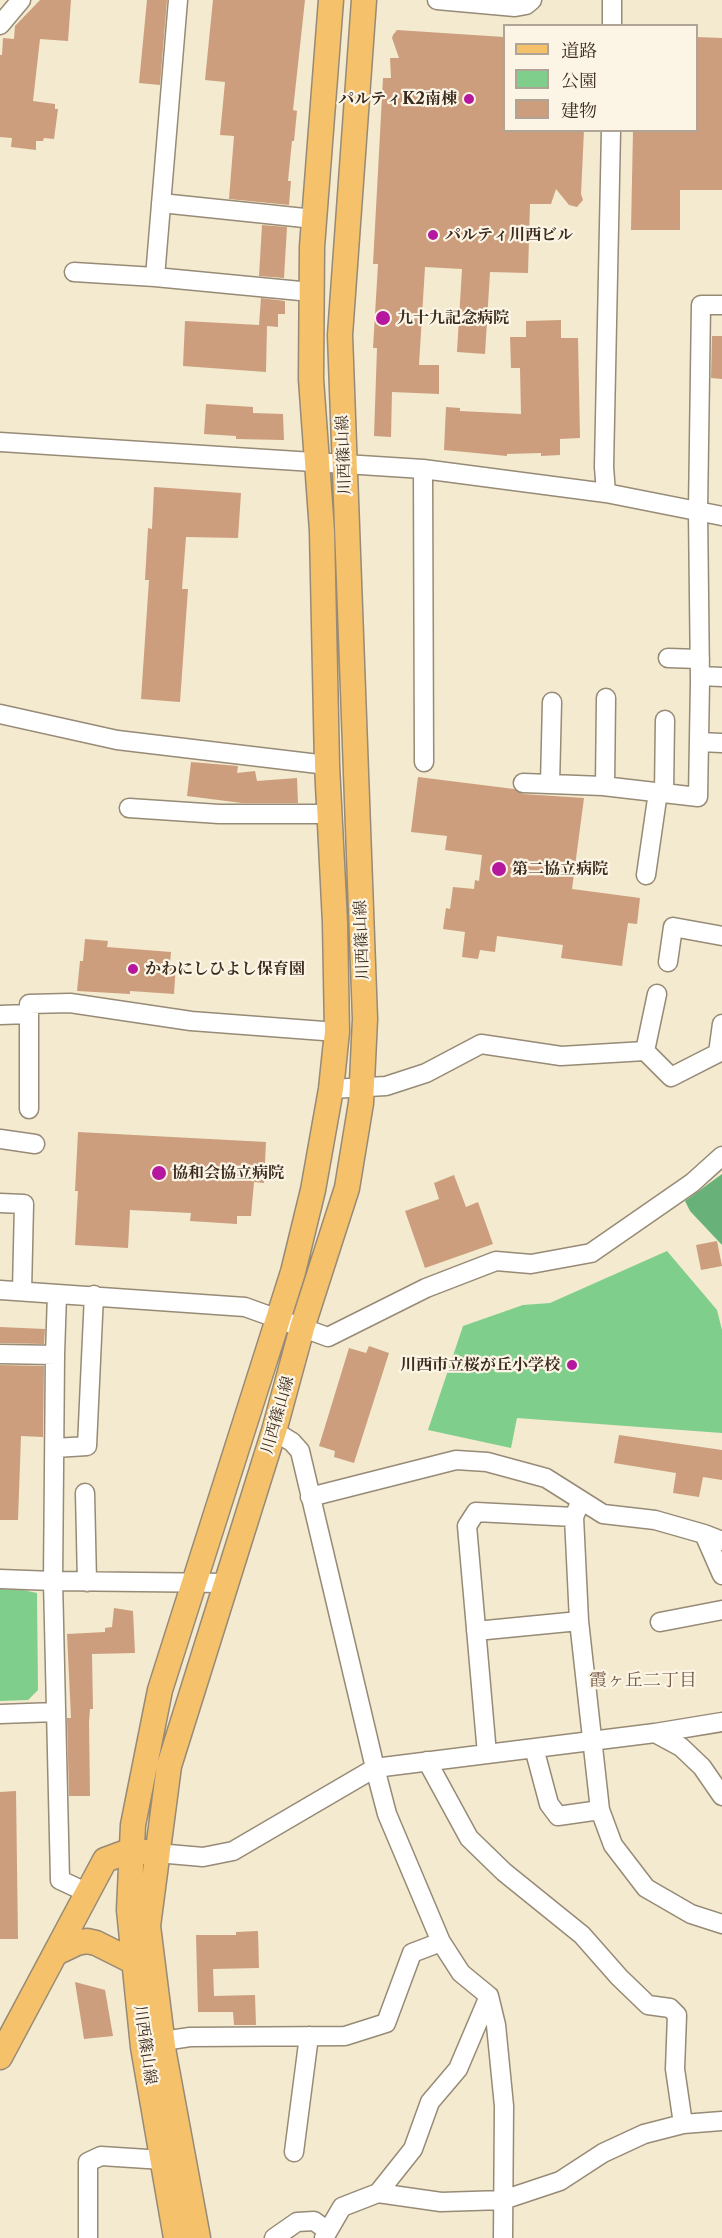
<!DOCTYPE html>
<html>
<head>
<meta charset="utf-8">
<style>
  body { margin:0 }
  #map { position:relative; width:722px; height:2238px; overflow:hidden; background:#f3eacf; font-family:"Libre Caslon Text","Noto Serif JP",serif }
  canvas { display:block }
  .legend { position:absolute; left:503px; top:24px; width:195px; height:108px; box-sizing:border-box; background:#fcf5e5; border:2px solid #afa495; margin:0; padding:8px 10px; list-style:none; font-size:18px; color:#3b2a1e }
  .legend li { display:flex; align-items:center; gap:12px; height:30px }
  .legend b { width:30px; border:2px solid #afa495 }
</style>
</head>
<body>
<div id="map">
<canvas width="722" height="2238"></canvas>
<ul class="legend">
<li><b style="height:8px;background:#f5c16b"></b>道路</li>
<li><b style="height:16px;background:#80ce8c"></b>公園</li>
<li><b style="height:16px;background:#cc9e7d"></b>建物</li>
</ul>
</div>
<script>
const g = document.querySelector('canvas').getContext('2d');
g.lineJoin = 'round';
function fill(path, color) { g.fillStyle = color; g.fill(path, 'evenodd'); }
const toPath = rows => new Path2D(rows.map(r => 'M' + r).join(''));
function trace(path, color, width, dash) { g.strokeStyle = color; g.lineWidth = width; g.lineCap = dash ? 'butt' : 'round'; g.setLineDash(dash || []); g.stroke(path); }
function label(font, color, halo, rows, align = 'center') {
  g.font = font + ' "Libre Caslon Text","Noto Serif JP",serif'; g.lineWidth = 4.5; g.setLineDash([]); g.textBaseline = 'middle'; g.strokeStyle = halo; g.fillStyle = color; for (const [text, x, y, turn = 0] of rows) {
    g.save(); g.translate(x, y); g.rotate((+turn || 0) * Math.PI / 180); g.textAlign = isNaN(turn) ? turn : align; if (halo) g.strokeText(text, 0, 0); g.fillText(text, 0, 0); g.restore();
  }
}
fill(toPath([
  [667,1251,717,1310,722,1330,722,1433,517,1418,511,1448,428,1430,463,1326,523,1305,550,1303],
  [0,1589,23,1590,37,1593,38,1690,28,1700,0,1701]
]), '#80ce8c');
fill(toPath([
  [722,1174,722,1245,690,1211,685,1201]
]), '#68b178');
fill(toPath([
  [40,0,71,0,68,41,40,39,33,101,55,104,55,109,58,109,54,139,44,138,43,141,36,141,36,150,11,147,12,138,0,137,0,55,2,55,3,38,14,39,15,26],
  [147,0,167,0,160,85,139,83],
  [213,0,305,0,293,110,297,111,294,141,292,141,288,181,291,181,289,205,229,199,234,136,220,135,225,82,205,80],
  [397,30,504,37,504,130,584,130,581,194,583,200,577,207,569,205,556,189,551,204,530,204,528,273,490,272,485,354,457,352,462,269,425,267,419,365,439,365,439,394,392,392,391,437,374,436,377,348,373,348,378,264,373,264,383,78,391,78,390,58,399,58,392,38,393,35],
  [696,37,722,38,722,190,680,190,680,230,631,230,633,130,696,130],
  [262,225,287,227,284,278,259,276],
  [261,298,285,301,285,314,278,314,278,327,267,326,266,372,183,366,185,321,259,325],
  [561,320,561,338,578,338,580,438,560,439,560,455,541,456,541,453,507,454,507,456,444,450,446,407,460,408,460,411,521,414,520,368,511,368,510,337,526,337,526,321],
  [712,336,722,336,722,379,711,378],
  [206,404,253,407,253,413,283,414,284,440,236,439,236,436,204,434],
  [154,487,241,493,238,538,186,537,182,589,188,589,180,702,141,699,149,580,145,580,148,528,152,529],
  [191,762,238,766,237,773,255,771,257,781,297,778,298,803,242,803,187,796],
  [418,777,514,789,523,794,584,798,572,889,640,898,637,924,628,923,622,966,561,958,563,945,497,936,495,952,480,950,478,959,462,957,465,932,443,929,446,908,450,909,453,887,474,889,475,880,479,881,482,855,445,850,447,836,411,832],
  [85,939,108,941,107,947,171,952,170,963,176,964,174,994,130,991,130,994,77,991,80,961,83,961],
  [78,1132,266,1142,264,1183,254,1182,251,1216,237,1216,237,1224,190,1221,191,1213,130,1210,128,1248,75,1245,78,1191,75,1191],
  [454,1175,466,1207,478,1202,493,1244,425,1268,405,1211,439,1199,434,1183],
  [717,1241,722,1266,701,1270,696,1245],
  [0,1327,45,1329,44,1344,0,1343],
  [369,1346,389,1353,354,1463,334,1457,335,1451,319,1446,349,1348,366,1353],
  [0,1365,44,1366,43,1437,21,1436,18,1520,0,1520],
  [619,1435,722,1450,722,1480,703,1477,699,1497,673,1493,676,1473,614,1463],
  [114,1608,133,1611,135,1653,92,1654,93,1709,90,1709,89,1722,90,1796,69,1796,67,1718,71,1718,67,1634,105,1632,105,1628,112,1627],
  [16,1791,18,1939,0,1939,0,1792],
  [258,1931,259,1968,213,1969,214,1996,255,1995,256,2025,234,2025,233,2012,198,2012,196,1935,236,1935,236,1932],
  [75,1982,105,1990,113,2036,84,2039]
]), '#cc9e7d');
const minor = toPath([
  [437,0,515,7,526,5,532,0],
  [612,0,612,26],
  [0,25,21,0],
  [161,203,314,219],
  [74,272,155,277,311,292],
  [155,277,178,0],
  [0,442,423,469,606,493,722,516],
  [423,469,424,762],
  [606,493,604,467,611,130],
  [668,658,700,659],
  [700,676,722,677],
  [0,714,117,740,327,765],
  [699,742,722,743],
  [523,783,603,786,698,797,700,681,698,511,701,305,722,305],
  [550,784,552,702],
  [605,786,606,698],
  [664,793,665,720],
  [129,808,219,814,329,814],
  [646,875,658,792],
  [668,962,673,927,722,936],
  [29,1014,29,1109],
  [0,1015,29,1014,29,1004,70,1003,191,1021,337,1032],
  [645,1051,657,994],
  [718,1053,722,1024],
  [331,1089,386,1086,426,1073,481,1044,561,1056,645,1051,671,1077,722,1051],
  [0,1139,35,1144],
  [0,1203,24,1204,22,1291],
  [0,1290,245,1307,328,1337,426,1288,496,1261,531,1264,591,1253,692,1183,722,1156],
  [0,1354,55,1355,57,1294],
  [274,1431,292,1442,300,1451,375,1768,387,1814,441,1942,461,1973,489,1996,496,2025,504,2106,503,2238],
  [55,1448,87,1446,94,1295],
  [85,1493,87,1582],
  [310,1497,456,1460,487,1462,546,1478,603,1514,655,1520,704,1534,722,1541],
  [581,1500,574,1517,579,1621,600,1810,613,1845,646,1888,691,1914,722,1924],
  [704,1534,722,1575],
  [0,1579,53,1581,55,1355],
  [660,1622,722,1610],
  [476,1631,579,1621],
  [0,1714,56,1712],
  [655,1733,722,1722],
  [534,1748,549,1804,558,1816,600,1810],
  [487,1754,467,1526,476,1512,574,1517],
  [427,1761,469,1838,504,1872,582,1935,619,1977,648,2005,670,2008,677,2015,675,2069,683,2124],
  [157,1853,203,1857,233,1851,375,1768,655,1733,681,1747,702,1767,722,1796],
  [88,1893,60,1880,53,1581,227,1583],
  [163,2041,190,2037,345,2036,386,2023,412,1953,441,1942],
  [294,2152,309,2036],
  [378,2193,413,2149,430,2102,458,2069,489,1996],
  [88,2238,88,2162,101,2156,163,2160],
  [274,2238,297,2222,314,2221,328,2231],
  [324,2238,342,2207,378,2193,441,2202,503,2200,560,2181,603,2153,644,2134,683,2124,722,2121]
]);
const major = toPath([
  [56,1953,77,1943,87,1941,96,1943,134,1962],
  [0,2057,105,1860,132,1850,145,1852],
  [176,2238,143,2047,129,1910,133,1825,160,1690,293,1272,313,1190,331,1089,337,1032,335,923,327,765,322,531,311,379,312,247,331,0],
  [198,2238,164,2054,148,1926,169,1766,274,1431,302,1328,347,1188,361,1103,365,1019,340,335,364,0]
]);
trace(minor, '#978a76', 21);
trace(major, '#978a76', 27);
trace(minor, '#fff', 18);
trace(major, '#f5c16b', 24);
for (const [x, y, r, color] of [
  [469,99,6,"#b5179e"],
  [433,235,6,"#b5179e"],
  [383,318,8,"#b5179e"],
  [499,869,8,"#b5179e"],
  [133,969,6,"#b5179e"],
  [159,1173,8,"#b5179e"],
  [572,1365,6,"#b5179e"]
]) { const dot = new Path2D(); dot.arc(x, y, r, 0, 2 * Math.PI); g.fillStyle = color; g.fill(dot); trace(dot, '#fcf5e5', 2); }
label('bold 16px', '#3b2a1e', '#fcf5e5', [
  ["パルティK2南棟",457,99,"right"],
  ["パルティ川西ビル",445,235],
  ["九十九記念病院",397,318],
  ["第二協立病院",512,869],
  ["かわにしひよし保育園",145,969],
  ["協和会協立病院",172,1173],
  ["川西市立桜が丘小学校",560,1365,"right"]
], 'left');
label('16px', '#3b2a1e', '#fcf5e5', [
  ["川西篠山線",344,455,-92],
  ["川西篠山線",362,940,-92],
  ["川西篠山線",278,1415,-74],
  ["川西篠山線",145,2045,82]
]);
label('18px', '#6e533f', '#fcf5e5', [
  ["霞ヶ丘二丁目",643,1681]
]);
</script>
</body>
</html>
